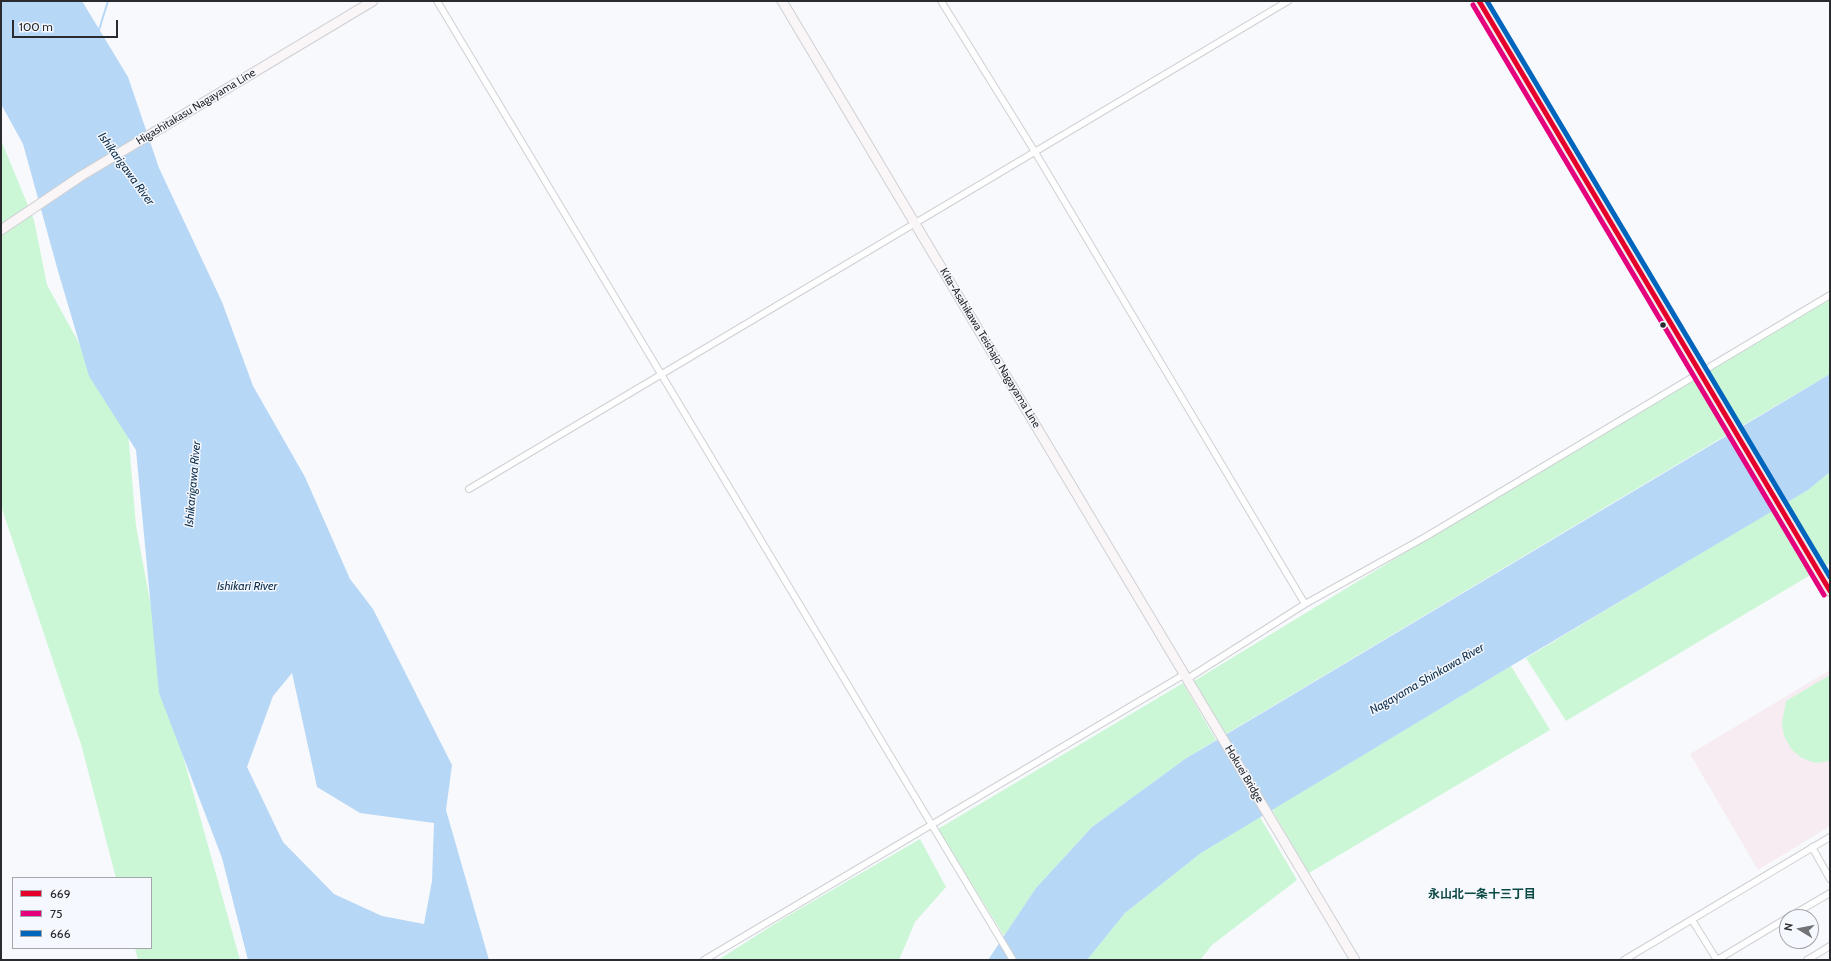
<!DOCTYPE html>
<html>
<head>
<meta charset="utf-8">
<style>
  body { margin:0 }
  #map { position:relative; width:1831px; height:961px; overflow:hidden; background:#f7f9fc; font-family:Cabin,sans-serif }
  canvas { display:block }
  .frame { position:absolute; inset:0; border:2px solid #2a2b2e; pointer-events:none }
  .legend { position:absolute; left:12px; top:877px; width:140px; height:72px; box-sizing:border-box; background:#f5f8fe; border:1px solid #a4a6ab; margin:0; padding:5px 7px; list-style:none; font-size:12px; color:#2a2b2e }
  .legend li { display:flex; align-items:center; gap:8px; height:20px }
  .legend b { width:20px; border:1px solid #a4a6ab }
  .north { position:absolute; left:1779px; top:909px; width:40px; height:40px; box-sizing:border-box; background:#f5f8fe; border:1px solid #a4a6ab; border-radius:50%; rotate:280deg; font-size:11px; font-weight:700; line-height:16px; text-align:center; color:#2a2b2e }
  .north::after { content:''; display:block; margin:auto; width:14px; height:18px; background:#727376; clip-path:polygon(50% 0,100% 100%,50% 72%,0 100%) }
  .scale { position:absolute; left:12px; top:20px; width:106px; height:18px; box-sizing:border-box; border:2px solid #2a2b2e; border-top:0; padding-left:5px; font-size:12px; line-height:14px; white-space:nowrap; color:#2a2b2e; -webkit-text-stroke:3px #f5f8fe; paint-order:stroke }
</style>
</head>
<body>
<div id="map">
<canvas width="1831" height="961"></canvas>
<div class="frame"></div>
<ul class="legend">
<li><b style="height:5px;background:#e4002b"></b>669</li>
<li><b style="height:5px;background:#e5007d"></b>75</li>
<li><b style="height:5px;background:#0065bd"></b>666</li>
</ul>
<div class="north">N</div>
<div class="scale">100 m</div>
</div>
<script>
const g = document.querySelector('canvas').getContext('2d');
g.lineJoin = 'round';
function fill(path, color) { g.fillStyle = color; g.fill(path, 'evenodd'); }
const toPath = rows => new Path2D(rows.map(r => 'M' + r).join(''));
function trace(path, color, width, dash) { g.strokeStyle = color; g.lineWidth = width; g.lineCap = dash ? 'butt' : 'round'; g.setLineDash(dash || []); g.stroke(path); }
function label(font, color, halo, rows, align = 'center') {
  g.font = font + ' Cabin,"Noto Sans JP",sans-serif'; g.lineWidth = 3; g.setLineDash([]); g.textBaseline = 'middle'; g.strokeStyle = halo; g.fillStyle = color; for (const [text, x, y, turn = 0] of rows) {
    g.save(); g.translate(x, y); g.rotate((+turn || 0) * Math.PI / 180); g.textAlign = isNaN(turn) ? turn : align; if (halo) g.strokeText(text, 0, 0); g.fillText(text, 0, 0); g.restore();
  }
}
fill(toPath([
  [1830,670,1830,826,1758,870,1690,754]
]), '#f6ecf2');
fill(toPath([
  [1,140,34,220,47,285,128,432,136,526,171,713,240,960,138,960,135,948,151,948,151,878,116,878,81,744,1,506],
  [1830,295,1830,374,1738,428,1705,370],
  [1697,375,1728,434,1226,734,1194,681],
  [1830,472,1830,563,1823,567,1785,503,1808,490],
  [1773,510,1812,574,1566,721,1526,658],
  [1511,666,1550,730,1309,873,1272,810],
  [1830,675,1830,761,1815,763,1802,758,1792,750,1784,736,1782,723,1786,701],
  [1183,683,1216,740,1185,759,1092,827,1036,888,1004,936,938,829],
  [1260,817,1297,880,1212,945,1200,960,1087,960,1125,913,1201,853],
  [920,839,946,887,915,922,899,960,718,960,784,918]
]), '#ccf7d7');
fill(toPath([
  [1,1,82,1,128,77,159,168,222,302,253,386,305,477,350,579,373,609,452,765,446,810,489,960,248,960,222,858,159,693,136,450,89,376,58,271,23,144,1,104],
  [292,673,317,787,360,813,434,823,432,881,424,924,382,916,334,894,283,842,247,767,273,696],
  [1830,374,1830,472,1808,490,1511,666,1201,853,1125,913,1087,960,988,960,1036,888,1092,827,1185,759]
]), '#b7d7f6');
trace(toPath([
  [99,30,108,1]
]), '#b7d7f6', 2);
const minor = toPath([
  [437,1,1013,960],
  [941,1,1035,152,1305,604],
  [469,489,1288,1],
  [1187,679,1305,604,1427,536,1830,295],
  [1812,847,1830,879],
  [1789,917,1830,893],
  [1692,920,1717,960],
  [704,960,1185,674],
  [1624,960,1830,837],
  [1717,960,1787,918],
  [1807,960,1830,946]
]);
const secondary = toPath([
  [782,1,1355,960],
  [1,230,81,176,373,1]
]);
const trunk = toPath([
  [1479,1,1830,591]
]);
trace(minor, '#ced0d3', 8);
trace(secondary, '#ced0d3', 11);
trace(trunk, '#c2b8bb', 12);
trace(minor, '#fefeff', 6);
trace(secondary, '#faf6f8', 9);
trace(trunk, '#f1eaeb', 10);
trace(toPath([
  [1479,1,1830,591]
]), '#e4002b', 5);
trace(toPath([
  [1473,5,1824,595]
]), '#e5007d', 5);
trace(toPath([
  [1487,1,1830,577]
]), '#0065bd', 5);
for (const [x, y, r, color] of [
  [1663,325,3.5,"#2a2b2e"]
]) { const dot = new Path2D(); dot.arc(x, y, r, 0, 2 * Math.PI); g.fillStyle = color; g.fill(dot); trace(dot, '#f5f8fe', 1.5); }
label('11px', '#2a2b2e', '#f5f8fe', [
  ["Higashitakasu Nagayama Line",196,107,-31],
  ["Kita-Asahikawa Teishajo Nagayama Line",990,348,59],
  ["Hokuei Bridge",1244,774,59]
]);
label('italic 12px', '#0f304c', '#f5f8fe', [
  ["Ishikarigawa River",126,169,54],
  ["Ishikarigawa River",193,484,-85],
  ["Ishikari River",247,586],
  ["Nagayama Shinkawa River",1427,679,-30]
]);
label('bold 12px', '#0b4943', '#f5f8fe', [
  ["永山北一条十三丁目",1482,894]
]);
</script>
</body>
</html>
